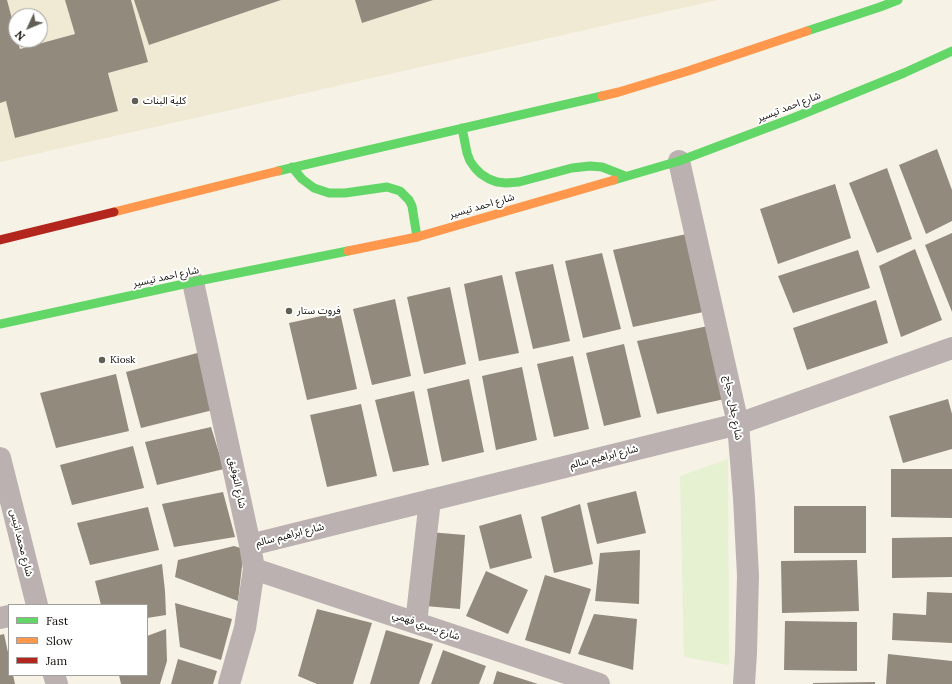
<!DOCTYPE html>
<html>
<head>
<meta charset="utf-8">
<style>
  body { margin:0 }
  #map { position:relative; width:952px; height:684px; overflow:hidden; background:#f6f2e6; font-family:Lora,serif }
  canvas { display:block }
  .legend { position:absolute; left:8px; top:604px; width:140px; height:72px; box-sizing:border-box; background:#fff; border:1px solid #a09f9c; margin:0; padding:5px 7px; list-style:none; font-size:12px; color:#110e08 }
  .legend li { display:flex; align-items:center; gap:8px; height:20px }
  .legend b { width:20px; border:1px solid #a09f9c }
  .north { position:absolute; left:8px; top:8px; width:40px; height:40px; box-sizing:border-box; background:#fff; border:1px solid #a09f9c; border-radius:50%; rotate:226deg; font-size:11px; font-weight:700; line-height:16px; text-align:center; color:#110e08 }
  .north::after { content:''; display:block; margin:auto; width:14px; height:18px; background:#615e56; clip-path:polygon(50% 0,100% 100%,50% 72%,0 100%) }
</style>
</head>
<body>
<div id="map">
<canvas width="952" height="684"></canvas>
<ul class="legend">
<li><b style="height:5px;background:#63d668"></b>Fast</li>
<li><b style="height:5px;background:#ff974d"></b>Slow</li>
<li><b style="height:5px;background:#b3261e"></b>Jam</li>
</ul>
<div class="north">N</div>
</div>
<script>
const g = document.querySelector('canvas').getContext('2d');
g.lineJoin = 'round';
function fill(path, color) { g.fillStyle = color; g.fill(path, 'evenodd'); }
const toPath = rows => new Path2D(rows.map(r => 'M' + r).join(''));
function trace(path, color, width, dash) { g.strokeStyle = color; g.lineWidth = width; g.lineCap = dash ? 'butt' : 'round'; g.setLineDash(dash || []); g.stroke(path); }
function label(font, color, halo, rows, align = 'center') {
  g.font = font + ' Lora,"Noto Sans Arabic",serif'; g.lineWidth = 4; g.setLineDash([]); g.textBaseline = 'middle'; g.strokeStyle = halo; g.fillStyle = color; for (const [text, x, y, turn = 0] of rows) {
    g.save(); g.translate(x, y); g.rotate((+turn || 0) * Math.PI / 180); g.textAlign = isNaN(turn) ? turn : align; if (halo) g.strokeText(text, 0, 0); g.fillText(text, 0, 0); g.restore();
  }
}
fill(toPath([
  [0,0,718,0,0,162],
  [16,16,40,16,40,40,16,40]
]), '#f0ead5');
fill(toPath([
  [728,459,729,665,684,657,680,476]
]), '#e6f1d2');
fill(toPath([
  [0,0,7,0,16,34,16,40,17,40,20,49,75,34,65,0,131,0,148,62,108,73,118,111,15,138,6,101,0,103],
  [134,0,281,0,149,45],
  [355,0,433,0,362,23],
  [937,149,952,190,952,221,926,234,899,165],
  [887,168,912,239,877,253,849,183],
  [835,184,851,238,778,264,760,209],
  [691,233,708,311,633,327,613,250],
  [952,233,952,312,925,245],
  [915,249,942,320,901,337,879,266],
  [858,250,870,288,793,313,778,276],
  [602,253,621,329,583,338,565,261],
  [553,264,570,341,533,349,515,272],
  [502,275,519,353,479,361,464,284],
  [450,287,466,364,424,374,407,297],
  [395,299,411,376,372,385,353,309],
  [876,300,888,343,807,370,793,328],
  [340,312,357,389,307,400,289,323],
  [708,326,729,398,657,414,637,341],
  [624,344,641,417,604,426,586,353],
  [201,352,217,409,141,428,126,372],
  [573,356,589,429,554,437,537,364],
  [522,367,537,440,496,450,482,376],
  [116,374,129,431,56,448,40,393],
  [469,379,484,452,442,462,427,389],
  [414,391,429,465,393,472,375,400],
  [948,399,952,414,952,449,903,463,889,416],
  [361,404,377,476,327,487,310,415],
  [211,427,224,469,157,485,145,442],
  [133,446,144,488,72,505,60,465],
  [891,469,952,469,952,518,891,517],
  [636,491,646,533,597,544,587,503],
  [223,492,235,537,174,547,162,504],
  [580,504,593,564,554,573,541,517],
  [794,506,866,506,866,553,794,553],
  [148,507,159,550,90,565,77,523],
  [521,514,532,558,490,569,479,526],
  [429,532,465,535,460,609,425,606],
  [952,537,952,577,892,578,892,538],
  [234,546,244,549,238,601,175,577,178,560],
  [640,550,639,604,595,601,600,553],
  [857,560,859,611,782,613,781,561],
  [162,564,165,591,166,615,147,618,147,605,101,605,95,581],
  [486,571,528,590,508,634,466,616],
  [545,575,591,589,570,654,525,640],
  [927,592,952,593,952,643,892,640,893,613,926,615],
  [175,603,232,619,221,660,180,647],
  [317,609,372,623,353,684,317,684,298,676],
  [594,614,637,619,633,670,578,654],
  [785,621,857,622,857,671,784,670],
  [166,629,167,661,160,684,121,684,119,675,147,675,147,636],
  [386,630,433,644,419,684,370,684],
  [4,634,9,657,9,675,13,675,15,684,0,684,0,635],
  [443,650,486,666,479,684,431,684],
  [888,654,952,661,952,684,886,684],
  [178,659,217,671,213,684,171,684],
  [497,671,538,684,493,684],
  [875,682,875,684,813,684,813,683]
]), '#928a7c');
trace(toPath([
  [679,161,738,424,744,498,748,576,746,653,744,684],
  [193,282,250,545,254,569,245,628,229,684],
  [0,458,37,605],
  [250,545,738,424,952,348],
  [254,569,599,684],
  [0,618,9,616],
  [416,623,430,500],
  [54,675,57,684]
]), '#bbb1b1', 22);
trace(toPath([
  [807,31,880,7,898,0],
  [462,128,467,153,470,161,475,168,481,174,489,179,497,182,506,183,519,182,572,168,590,166,602,167,625,176],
  [292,167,302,179,314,188,329,193,345,193,387,187,400,191,409,200,412,206,417,237],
  [278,171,602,96],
  [614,180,679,161,793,118,904,73,952,51],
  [0,324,193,282,348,251]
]), '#63d668', 9);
trace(toPath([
  [602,96,619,92,688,71,807,31],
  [114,212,278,171],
  [348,251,417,237,614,180]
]), '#ff974d', 9);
trace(toPath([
  [0,240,114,212]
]), '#b3261e', 9);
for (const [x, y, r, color] of [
  [135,101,4,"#615e56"],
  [289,311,4,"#615e56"],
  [102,360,4,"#615e56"]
]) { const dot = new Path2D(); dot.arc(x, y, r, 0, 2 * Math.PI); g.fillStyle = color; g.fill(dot); trace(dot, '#fff', 1.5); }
label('10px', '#110e08', '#fff', [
  ["كلية البنات",143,101],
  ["فروت ستار",297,311],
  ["Kiosk",110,360]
], 'left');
label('10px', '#110e08', '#fff', [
  ["شارع احمد تيسير",789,107,-21],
  ["شارع احمد تيسير",482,206,-16],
  ["شارع احمد تيسير",166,277,-12],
  ["شارع جلال حجاج",733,408,80],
  ["شارع ابراهيم سالم",604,457,-14],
  ["شارع التوفيق",237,483,78],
  ["شارع ابراهيم سالم",290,535,-14],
  ["شارع محمد انيس",21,543,76],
  ["شارع يسري فهمي",426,626,19]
]);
</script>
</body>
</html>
